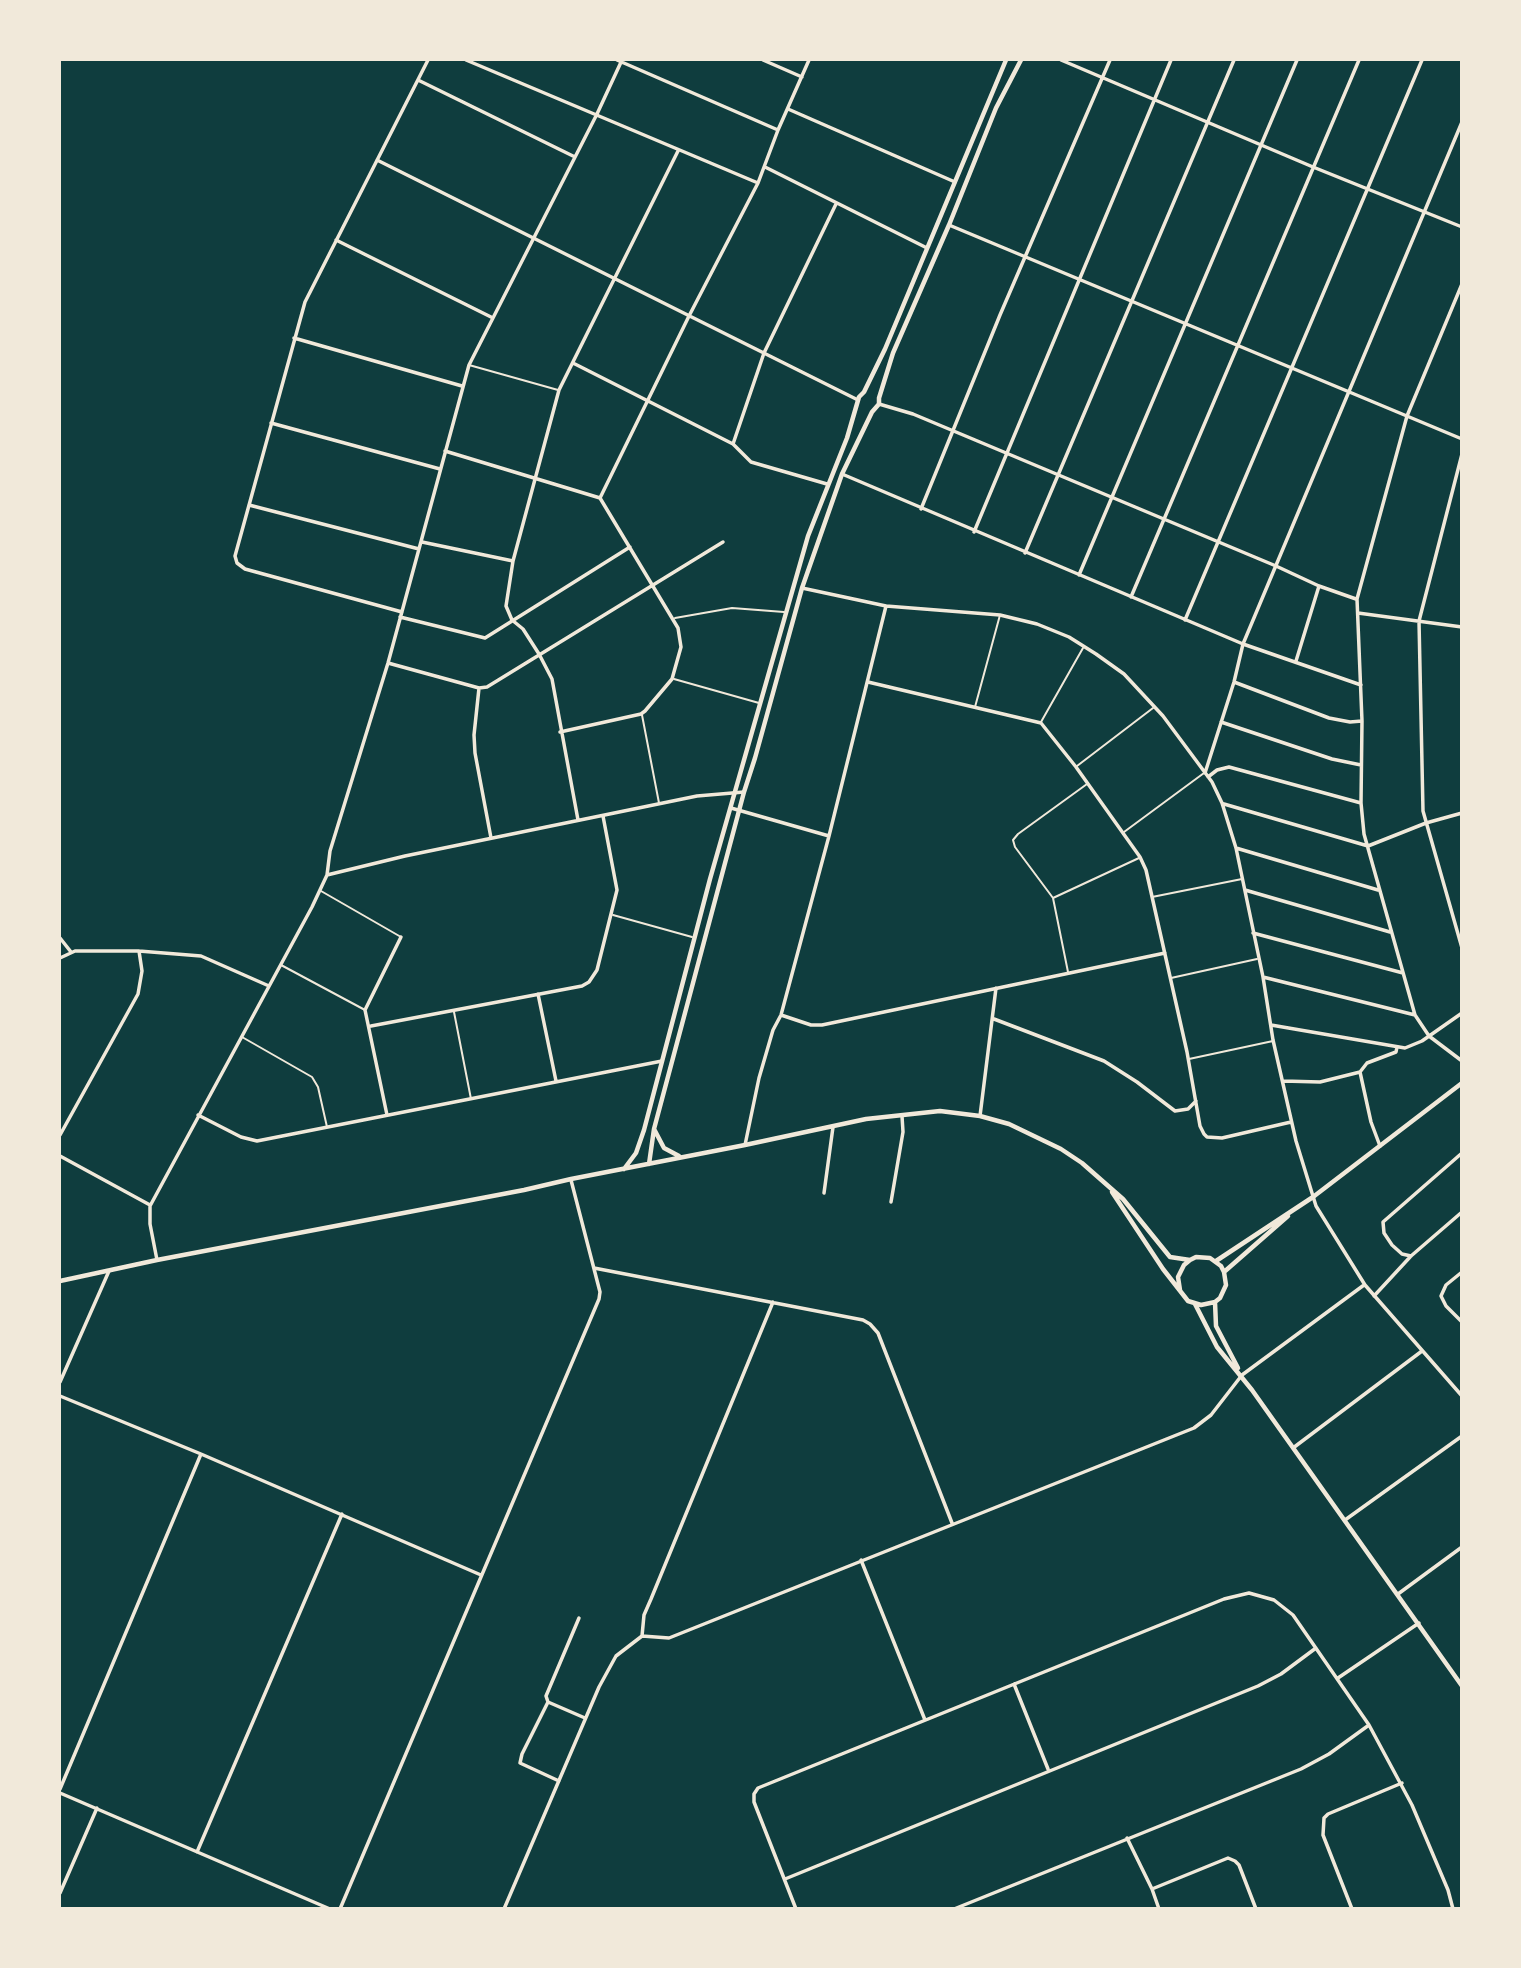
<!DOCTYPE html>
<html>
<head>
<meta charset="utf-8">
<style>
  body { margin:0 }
  #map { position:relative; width:1521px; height:1968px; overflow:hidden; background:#0f3d3e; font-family:Karla,sans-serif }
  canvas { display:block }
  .frame { position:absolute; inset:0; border:61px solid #f1e9da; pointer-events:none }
</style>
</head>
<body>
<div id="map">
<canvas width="1521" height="1968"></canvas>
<div class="frame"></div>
</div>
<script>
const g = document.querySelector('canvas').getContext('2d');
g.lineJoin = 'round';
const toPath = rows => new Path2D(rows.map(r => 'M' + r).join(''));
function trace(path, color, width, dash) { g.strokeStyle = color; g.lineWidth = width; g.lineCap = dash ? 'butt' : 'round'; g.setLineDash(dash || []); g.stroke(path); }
trace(toPath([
  [469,365,558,390],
  [675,618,732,608,784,612],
  [674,679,759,703],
  [975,707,1000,615],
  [642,715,659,803],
  [1041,722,1083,648],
  [1077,766,1153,708],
  [1124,832,1204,773],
  [321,891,401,937],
  [1152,897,1242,879],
  [1053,898,1139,858],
  [613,915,692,937],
  [281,965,365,1010],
  [1068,972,1053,898,1015,847,1013,840,1018,834,1087,784],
  [1171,978,1257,959],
  [454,1012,471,1099],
  [242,1037,312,1077,318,1087,327,1127],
  [1189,1059,1273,1041]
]), '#f1e9da', 2);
trace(toPath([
  [466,60,758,183],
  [617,60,778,130],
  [763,60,802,77],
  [1061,60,1313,167,1462,227],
  [418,80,575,157],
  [788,109,955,182],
  [377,160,858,400],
  [765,167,927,248],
  [949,225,1462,439],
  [336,240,493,318],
  [1462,284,1407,416,1357,599,1362,721,1361,803,1364,834,1415,1015,1429,1036,1462,1061],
  [294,338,462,386],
  [573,363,733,444,751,462,827,484],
  [879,404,913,414,1276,566,1319,586,1356,599],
  [271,423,440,469],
  [733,444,764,353,836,204],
  [445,451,600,498,678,628,681,647,672,679,645,711,641,714,560,732],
  [1462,454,1419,621,1423,811,1462,948],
  [842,474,1243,644,1361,685],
  [600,498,689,316,758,183,778,130,809,60],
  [249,505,419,549],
  [921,509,1000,315,1110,60],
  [974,532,1171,60],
  [422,542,513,561],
  [1025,553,1234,60],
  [1079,575,1297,60],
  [802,588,886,606,1000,615,1037,624,1069,637,1096,654,1124,674,1163,716,1212,782,1222,803,1236,848,1263,977,1273,1040,1296,1141,1316,1206,1365,1285,1462,1396],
  [1131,597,1359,60],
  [402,612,245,569,237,563,235,556,305,302,428,60],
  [1358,613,1462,627],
  [400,617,485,638,630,547],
  [1185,620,1422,60],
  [1296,661,1319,586],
  [388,663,479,688,487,687,723,542],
  [868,682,1041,723,1076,767,1140,857,1146,870,1187,1052,1200,1126,1204,1134,1207,1137,1222,1138,1291,1122],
  [1234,682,1329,718,1350,722,1362,721],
  [479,688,474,735,475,753,491,838],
  [1221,722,1332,759,1361,765],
  [1205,773,1234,682,1243,644,1462,122],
  [1208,777,1217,770,1229,767,1361,803],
  [1224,804,1368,846,1426,823,1462,813],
  [731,808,829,836],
  [578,820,552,679,539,654,523,629,512,620,506,606,513,561,559,390,678,151],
  [1236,848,1378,890],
  [327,875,405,856,697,796,744,792],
  [1245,890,1390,932],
  [1253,933,1403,973],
  [60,938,71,952],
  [60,958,75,951,139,951,201,956,269,986],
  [1263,977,1415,1015],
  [538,994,556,1081],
  [781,1015,811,1025,822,1025,1165,953],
  [994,1019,1104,1061,1137,1082,1175,1111,1188,1109,1196,1101],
  [1271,1025,1405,1048,1422,1041,1462,1013],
  [371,1026,582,986,589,982,597,970,617,890,603,816],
  [1283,1081,1320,1082,1360,1072],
  [198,1115,241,1137,257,1141,662,1061],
  [387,1115,365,1010,401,937],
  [980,1116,996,988],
  [60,1135,138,994,142,971,139,951],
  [745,1145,759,1078,773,1030,781,1015,829,836,886,606],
  [1380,1146,1371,1122,1360,1072,1367,1063,1396,1052,1397,1047],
  [60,1156,150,1205],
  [824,1193,833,1127],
  [891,1202,903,1132,902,1116],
  [1411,1256,1402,1254,1392,1245,1384,1233,1383,1222,1462,1153],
  [157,1260,150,1224,150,1206,312,907,327,875,330,851,388,663,469,365,597,114,622,60],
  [594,1268,863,1320,870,1324,878,1333,952,1523],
  [1462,1272,1446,1285,1441,1296,1446,1306,1462,1322],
  [1374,1296,1411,1256,1462,1212],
  [60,1382,109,1271],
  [60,1396,201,1454,481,1575],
  [1293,1448,1422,1351],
  [1345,1520,1462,1436],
  [861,1560,925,1720],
  [1398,1594,1462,1547],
  [642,1636,669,1638,1194,1428,1211,1415,1242,1375,1364,1285],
  [1338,1678,1419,1623],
  [1014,1684,1048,1769],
  [548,1702,546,1696,579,1618],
  [559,1781,520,1763,522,1754,548,1702,585,1718],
  [60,1789,201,1454],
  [60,1793,330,1909],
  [1127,1838,1152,1889],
  [197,1852,342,1514],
  [785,1879,1258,1686,1281,1674,1316,1648],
  [60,1893,97,1808],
  [340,1909,599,1299,600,1292,571,1180],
  [504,1909,599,1687,616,1656,642,1636,644,1615,651,1599,773,1302],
  [796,1909,754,1802,754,1794,758,1788,1224,1599,1249,1593,1274,1600,1293,1615,1369,1725,1412,1805,1448,1890,1453,1909],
  [954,1909,1301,1769,1329,1754,1369,1725],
  [1159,1909,1152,1889,1228,1858,1235,1861,1239,1865,1256,1909],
  [1352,1909,1323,1835,1324,1818,1328,1814,1402,1783]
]), '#f1e9da', 3.5);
trace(toPath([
  [679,1156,664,1148,654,1129,744,792,755,758,802,588,842,474,872,412,879,404,879,398,893,353,949,225,996,108,1021,60],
  [649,1164,654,1129],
  [624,1169,636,1153,644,1130,710,879,808,536,847,438,859,397,864,392,885,349,1006,60],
  [1112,1192,1163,1269,1188,1301,1201,1305,1215,1302,1220,1298,1226,1285,1224,1272,1221,1266,1210,1258,1196,1257,1190,1260,1184,1265,1178,1277,1180,1290],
  [1216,1261,1313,1197,1462,1083],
  [1224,1272,1288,1216],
  [60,1281,157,1260,524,1190,571,1179,745,1145,866,1119,940,1111,980,1116,1009,1124,1061,1149,1082,1163,1123,1199,1170,1257,1190,1260],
  [1215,1302,1216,1326,1238,1368],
  [1195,1304,1217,1347,1252,1390,1462,1686]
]), '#f1e9da', 4.5);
</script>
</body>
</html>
